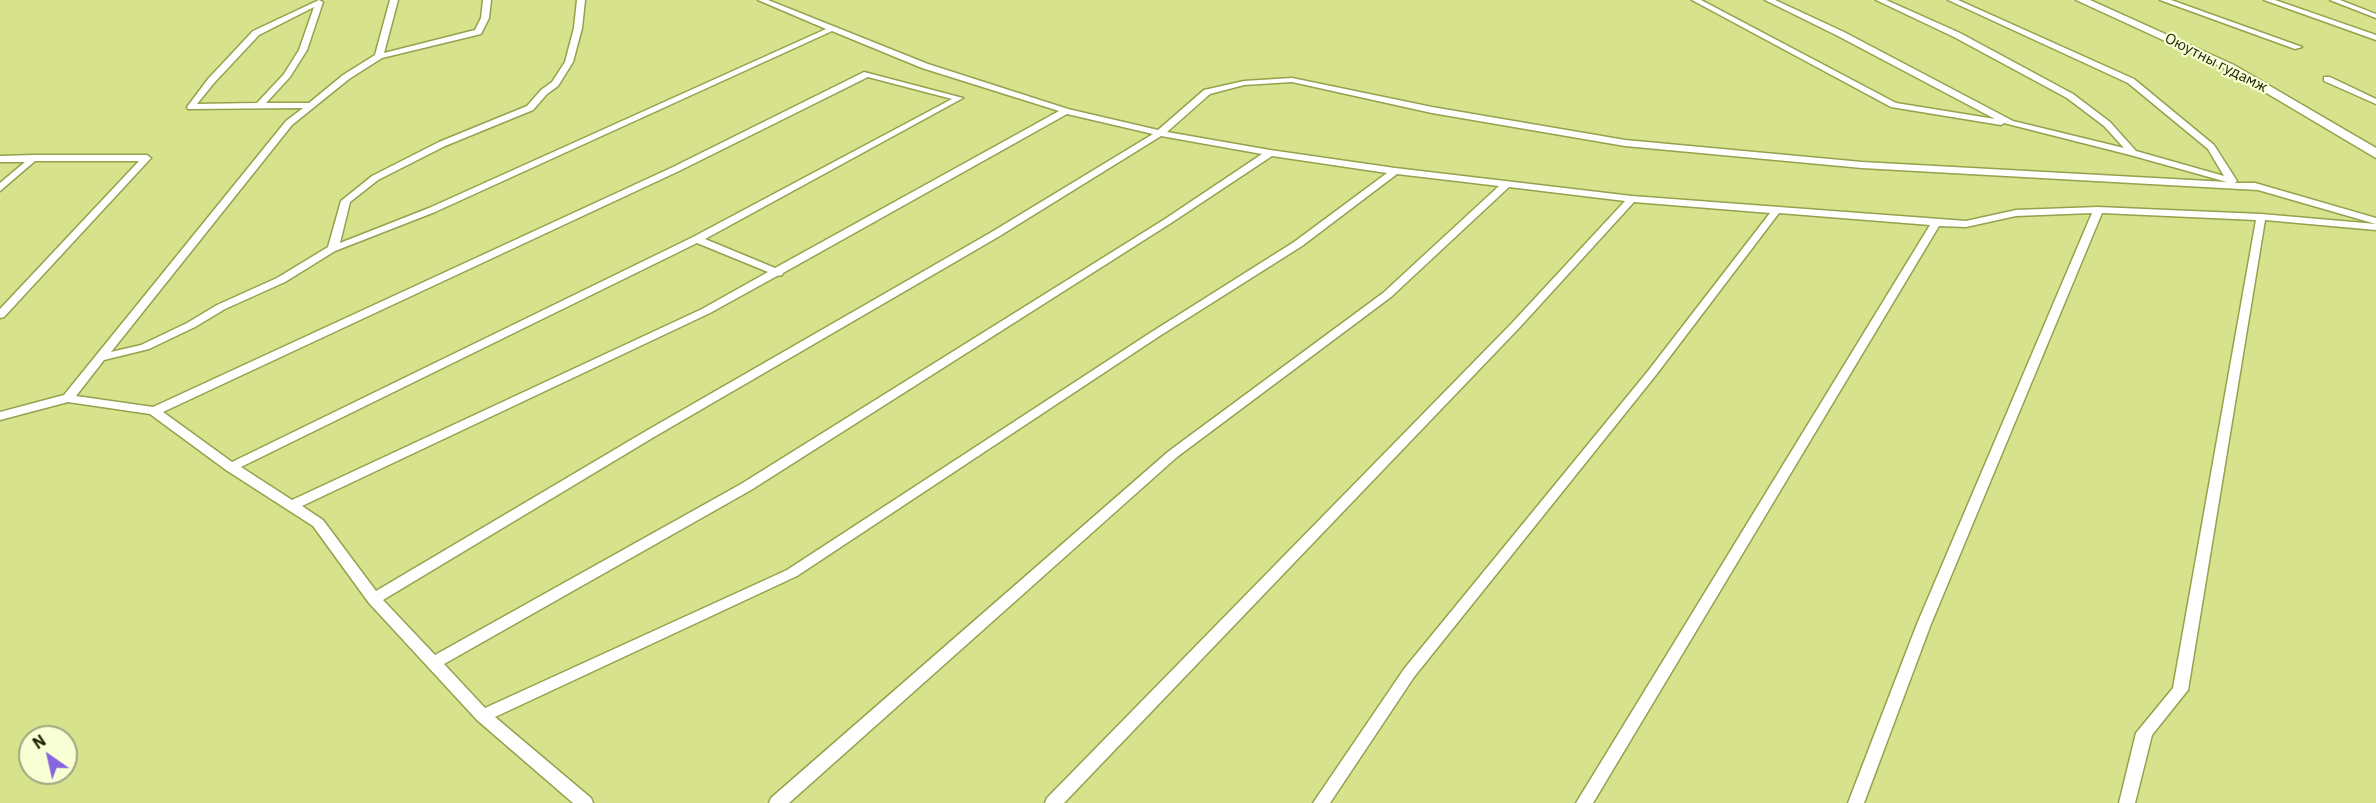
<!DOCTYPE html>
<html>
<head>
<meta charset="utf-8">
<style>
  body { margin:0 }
  #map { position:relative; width:2376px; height:803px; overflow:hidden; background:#d7e28c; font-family:"IBM Plex Sans",sans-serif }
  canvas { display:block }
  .north { position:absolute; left:18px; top:725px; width:60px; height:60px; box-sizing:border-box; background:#f9ffd5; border:2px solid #a1a680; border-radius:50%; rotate:326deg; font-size:16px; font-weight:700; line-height:24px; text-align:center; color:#1e2100 }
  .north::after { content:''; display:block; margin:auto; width:21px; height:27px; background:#8964df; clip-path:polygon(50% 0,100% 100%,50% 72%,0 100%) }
</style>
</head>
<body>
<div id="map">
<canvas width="2376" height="803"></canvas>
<div class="north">N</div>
</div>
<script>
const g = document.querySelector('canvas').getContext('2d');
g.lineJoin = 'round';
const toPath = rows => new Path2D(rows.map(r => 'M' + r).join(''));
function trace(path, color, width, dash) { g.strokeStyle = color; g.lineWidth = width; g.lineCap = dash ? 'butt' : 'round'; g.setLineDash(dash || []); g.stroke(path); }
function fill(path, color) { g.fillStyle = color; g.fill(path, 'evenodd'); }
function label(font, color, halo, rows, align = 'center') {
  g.font = font + ' "IBM Plex Sans",sans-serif'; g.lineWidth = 4.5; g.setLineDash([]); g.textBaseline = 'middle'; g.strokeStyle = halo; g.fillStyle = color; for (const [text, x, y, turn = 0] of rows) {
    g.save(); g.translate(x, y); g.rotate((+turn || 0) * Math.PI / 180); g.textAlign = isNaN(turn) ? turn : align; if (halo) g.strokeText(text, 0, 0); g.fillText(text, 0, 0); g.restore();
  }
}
const street = toPath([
  [390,0,398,0,384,53,475,30,481,18,483,0,491,0,489,18,481,34,382,58,349,79,292,125,111,352,141,345,187,323,217,305,277,278,328,247,341,201,372,176,439,142,527,106,541,90,552,82,565,62,574,28,577,0,585,0,582,28,573,62,558,86,547,94,533,110,445,146,378,180,350,202,340,243,429,208,826,29,758,0,768,0,928,64,1068,109,1158,130,1204,90,1244,81,1292,78,1432,107,1625,140,1862,162,2227,182,2130,155,2004,123,2001,125,1891,107,1692,0,1701,0,1896,103,1995,119,1838,36,1765,0,1775,0,1844,32,2013,121,2124,148,2104,126,2067,98,1954,37,1876,0,1886,0,1960,33,2073,94,2110,122,2136,151,2224,176,2208,149,2128,83,1948,0,1958,0,2134,79,2214,145,2237,181,2235,183,2255,183,2376,218,2376,224,2258,190,1862,168,1625,146,1432,113,1292,82,1244,85,1210,94,1167,132,1270,150,1395,168,1632,196,1966,221,2016,210,2098,207,2261,214,2376,224,2376,230,2265,220,2188,690,2152,735,2135,803,2119,803,2136,733,2173,688,2256,220,2102,213,1931,624,1864,803,1848,803,1917,624,2092,213,2016,216,1966,227,1939,226,1593,803,1576,803,1930,225,1779,213,1656,375,1414,677,1330,803,1313,803,1404,669,1648,371,1770,213,1634,202,1520,327,1064,803,1045,803,1047,798,1512,323,1625,201,1509,187,1391,297,1177,457,789,803,769,803,771,798,1169,451,1383,293,1499,186,1397,174,1302,246,1158,337,797,576,495,717,591,798,593,803,573,803,477,720,369,603,313,526,226,470,150,414,68,402,0,420,0,412,64,395,286,121,303,108,188,109,187,107,208,79,253,31,319,0,323,2,307,50,290,77,266,103,309,103,343,75,375,55,390,0],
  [314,7,299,50,284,74,257,103,197,104,214,83,259,35,314,7],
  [832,31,922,68,1059,111,775,268,705,239,963,98,864,72,673,167,153,407,76,396,104,360,149,349,195,327,225,309,285,282,335,251,435,212,832,31],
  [868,77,952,99,693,237,232,462,163,412,679,171,868,77],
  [1067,114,1153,134,990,233,646,431,376,591,323,520,302,506,710,313,777,276,782,275,783,273,1067,114],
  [1161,136,1262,154,1165,219,741,484,435,655,383,600,654,437,998,237,1161,136],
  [1272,156,1387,173,1294,242,1150,333,787,570,485,708,444,664,751,490,1171,223,1272,156],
  [697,243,768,272,702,309,292,500,241,467,697,243],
  [2160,0,2171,0,2302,47,2295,49,2160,0],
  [2264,0,2275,0,2376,35,2376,40,2264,0],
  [2330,0,2340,0,2376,14,2376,18,2330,0],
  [2324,77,2330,77,2376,99,2376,104,2324,81,2324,77],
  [34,155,147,155,151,158,4,317,0,318,0,309,139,161,35,161,0,191,0,183,25,162,0,162,0,156,34,155]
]);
const secondary = toPath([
  [2076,0,2090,0,2234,65,2376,148,2376,158,2226,69,2076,0]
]);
trace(street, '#97a04c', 3);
trace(secondary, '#97a04c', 3);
fill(street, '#fff');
fill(secondary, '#fff');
label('15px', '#1e2100', '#f9ffd5', [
  ["Оюутны гудамж",2216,63,27]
]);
</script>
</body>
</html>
